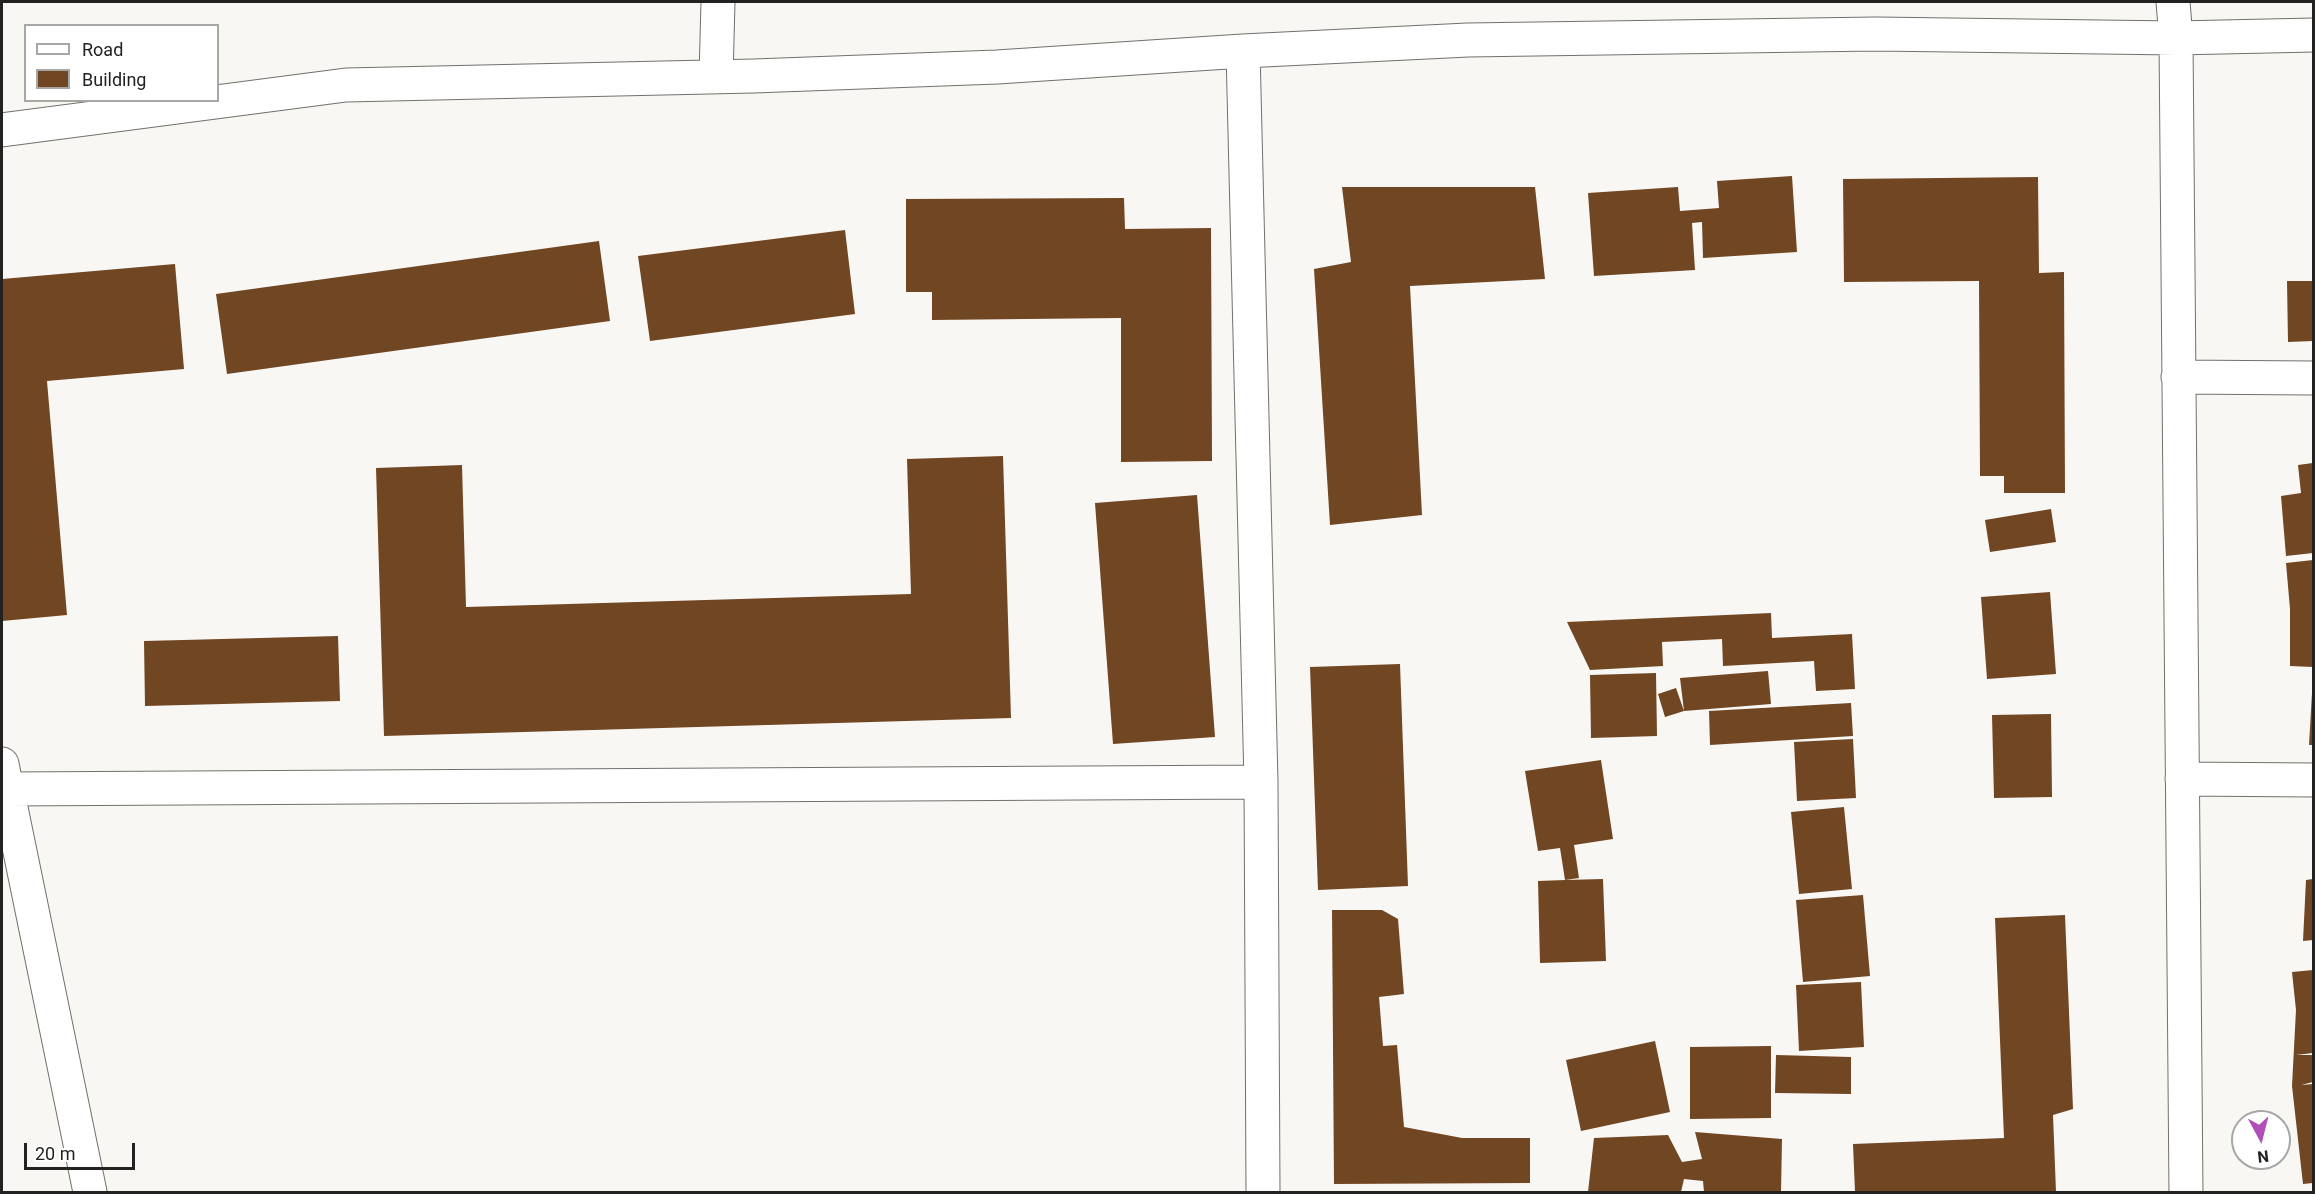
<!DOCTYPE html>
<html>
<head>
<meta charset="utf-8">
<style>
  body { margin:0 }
  #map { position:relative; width:2315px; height:1194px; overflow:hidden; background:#f9f7f4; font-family:Roboto,sans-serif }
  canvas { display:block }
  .frame { position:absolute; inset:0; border:3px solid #232221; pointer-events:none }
  .legend { position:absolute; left:24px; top:24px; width:195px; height:78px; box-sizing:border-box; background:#fff; border:2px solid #a7a7a6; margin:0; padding:8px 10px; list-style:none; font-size:18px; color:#232221 }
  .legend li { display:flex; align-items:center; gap:12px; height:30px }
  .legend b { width:30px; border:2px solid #a7a7a6 }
  .north { position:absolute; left:2231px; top:1110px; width:60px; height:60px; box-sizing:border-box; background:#fff; border:2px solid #a7a7a6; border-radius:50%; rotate:173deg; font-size:16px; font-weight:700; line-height:24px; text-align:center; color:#232221 }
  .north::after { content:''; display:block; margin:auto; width:21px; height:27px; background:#af4fb7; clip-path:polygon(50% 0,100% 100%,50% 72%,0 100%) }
  .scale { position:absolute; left:24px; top:1143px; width:111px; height:27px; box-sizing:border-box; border:3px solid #232221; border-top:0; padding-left:8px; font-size:18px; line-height:21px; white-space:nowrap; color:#232221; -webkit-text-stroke:4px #fff; paint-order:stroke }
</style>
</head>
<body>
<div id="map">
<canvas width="2315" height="1194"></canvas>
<div class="frame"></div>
<ul class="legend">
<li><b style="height:8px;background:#fff"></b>Road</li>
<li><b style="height:16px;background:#714622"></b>Building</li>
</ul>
<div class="north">N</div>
<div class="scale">20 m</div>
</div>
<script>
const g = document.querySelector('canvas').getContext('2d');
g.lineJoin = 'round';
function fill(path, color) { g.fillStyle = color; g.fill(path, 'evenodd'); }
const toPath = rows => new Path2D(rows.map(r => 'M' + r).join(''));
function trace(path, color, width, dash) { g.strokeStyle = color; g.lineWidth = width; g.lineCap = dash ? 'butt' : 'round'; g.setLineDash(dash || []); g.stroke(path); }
fill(toPath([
  [1792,176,1797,252,1703,258,1702,222,1692,223,1695,270,1594,276,1588,193,1678,187,1680,211,1719,208,1717,181],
  [2038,177,2039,273,2064,272,2065,493,2004,493,2004,476,1980,476,1979,281,1844,282,1843,179],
  [1342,187,1535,187,1545,279,1410,286,1422,515,1330,525,1314,269,1351,262],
  [1124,198,1125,229,1211,228,1212,461,1121,462,1121,318,932,320,932,292,906,292,906,199],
  [845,230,855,314,650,341,638,256],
  [599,241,610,321,227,374,216,294],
  [175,264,184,369,47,381,67,615,2,621,2,279],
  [2287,281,2313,281,2313,341,2288,342],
  [1003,456,1011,718,384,736,376,468,462,465,466,607,911,594,907,459],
  [2313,463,2313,553,2286,556,2281,496,2301,493,2298,465],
  [1197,495,1215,737,1113,744,1095,503],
  [2051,509,2056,542,1990,552,1985,520],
  [2313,560,2313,667,2290,666,2290,609,2286,563],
  [2050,592,2056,674,1987,679,1981,597],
  [1771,613,1772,638,1852,634,1855,689,1816,691,1814,661,1723,666,1722,639,1662,642,1663,666,1590,670,1567,622],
  [338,636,340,701,145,706,144,641],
  [1400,664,1408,886,1318,890,1310,667],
  [1768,671,1771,704,1684,711,1680,678],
  [1656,673,1657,736,1591,738,1590,675],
  [1676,688,1684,711,1665,717,1658,694],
  [2312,693,2313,693,2313,745,2309,745],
  [1851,703,1853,736,1710,745,1709,711],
  [2051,714,2052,797,1994,798,1992,715],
  [1853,739,1856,798,1797,801,1794,742],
  [1601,760,1613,839,1574,845,1579,878,1565,880,1603,879,1606,961,1540,963,1538,881,1565,880,1560,848,1538,851,1525,771],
  [1844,807,1852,889,1799,894,1791,812],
  [2313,879,2313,940,2303,941,2306,880],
  [1863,895,1870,976,1803,982,1796,900],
  [1332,910,1382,910,1398,919,1404,994,1379,997,1383,1046,1397,1045,1404,1127,1462,1138,1530,1138,1530,1183,1334,1184],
  [2065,915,2073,1109,2053,1115,2056,1192,1855,1192,1853,1144,2004,1138,1995,918],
  [2313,970,2313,1053,2296,1055,2313,1055,2313,1082,2301,1085,2313,1084,2313,1183,2303,1184,2292,1086,2296,1010,2292,972],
  [1861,982,1864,1047,1799,1051,1796,985],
  [1655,1041,1670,1112,1581,1131,1566,1060],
  [1771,1046,1771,1118,1690,1119,1690,1047],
  [1776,1055,1851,1057,1851,1094,1775,1093],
  [1695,1132,1782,1139,1781,1192,1704,1192,1703,1181,1684,1179,1681,1192,1588,1192,1594,1138,1668,1135,1682,1162,1702,1159]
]), '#714622');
const minor = toPath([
  [2173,2,2176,38,2186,1192],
  [1243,51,1261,782,1263,1192],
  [716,77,718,2],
  [2,130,346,85,754,76,997,67,1243,51,1468,40,1876,34,2176,38,2314,35],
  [2178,377,2314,378],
  [2,764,90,1192],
  [2182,779,2314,780],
  [7,789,1261,782]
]);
trace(minor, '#71706d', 35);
trace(minor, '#fff', 33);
</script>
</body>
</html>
